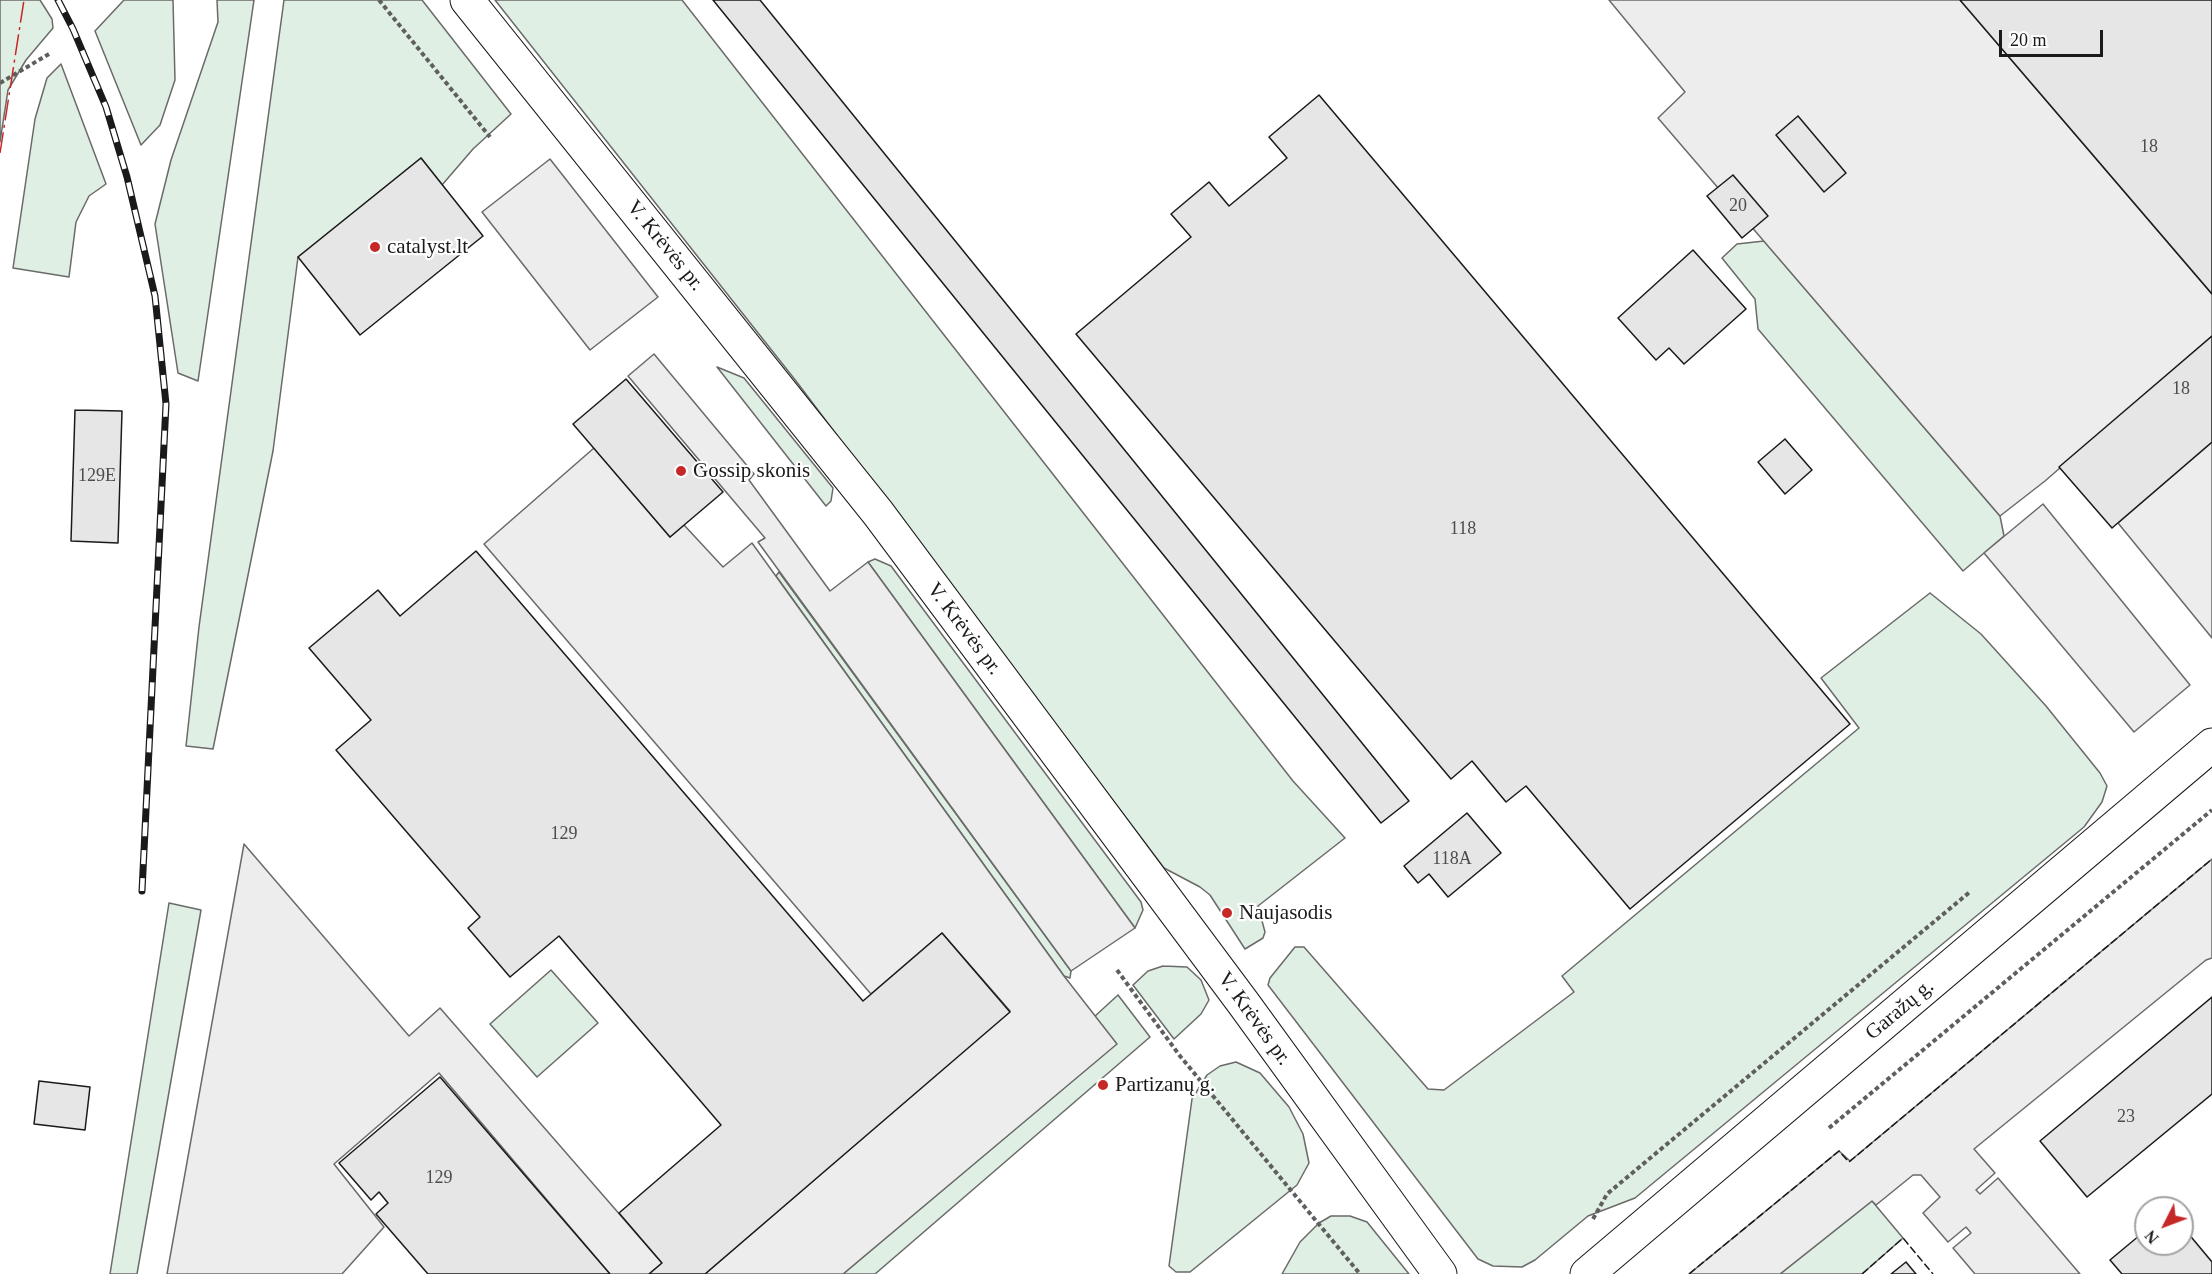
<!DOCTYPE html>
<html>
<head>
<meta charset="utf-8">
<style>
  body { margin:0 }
  #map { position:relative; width:2212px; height:1274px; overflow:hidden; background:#fff; font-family:Georgia,serif }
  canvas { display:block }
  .north { position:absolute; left:2134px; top:1196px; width:60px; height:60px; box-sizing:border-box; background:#fff; border:2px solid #a3a3a3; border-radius:50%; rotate:228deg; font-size:16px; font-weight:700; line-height:24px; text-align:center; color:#1a1a1a }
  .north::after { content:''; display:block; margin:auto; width:21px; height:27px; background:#c62828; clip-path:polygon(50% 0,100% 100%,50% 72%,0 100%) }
  .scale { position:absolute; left:1999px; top:30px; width:104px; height:27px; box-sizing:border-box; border:3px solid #1a1a1a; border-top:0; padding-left:8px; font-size:18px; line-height:21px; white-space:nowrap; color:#1a1a1a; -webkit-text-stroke:4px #fff; paint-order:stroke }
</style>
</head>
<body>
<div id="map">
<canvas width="2212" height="1274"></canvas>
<div class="north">N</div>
<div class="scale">20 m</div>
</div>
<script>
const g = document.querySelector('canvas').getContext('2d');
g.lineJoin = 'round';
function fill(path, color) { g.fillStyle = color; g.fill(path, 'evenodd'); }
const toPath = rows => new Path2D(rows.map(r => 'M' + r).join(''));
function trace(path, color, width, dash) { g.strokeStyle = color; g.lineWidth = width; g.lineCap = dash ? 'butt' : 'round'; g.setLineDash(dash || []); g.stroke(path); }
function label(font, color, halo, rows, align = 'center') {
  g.font = font + ' Georgia,serif'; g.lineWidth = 4.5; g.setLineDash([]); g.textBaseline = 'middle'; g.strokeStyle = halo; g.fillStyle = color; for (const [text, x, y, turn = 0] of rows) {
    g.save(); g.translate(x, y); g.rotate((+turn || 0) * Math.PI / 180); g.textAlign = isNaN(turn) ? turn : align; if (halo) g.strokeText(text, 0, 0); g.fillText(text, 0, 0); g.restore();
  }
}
const green = toPath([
  [0,0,40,0,52,19,53,28,26,60,8,90,0,142,0,0],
  [124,0,173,0,175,80,160,125,141,145,95,31,124,0],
  [217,0,254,0,198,381,178,373,155,224,171,160,218,22,217,0],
  [284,0,422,0,511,114,473,149,442,185,421,158,298,257,273,451,213,749,186,746,199,627,284,0],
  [495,0,682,0,1293,781,1345,838,1258,906,1265,932,1263,938,1245,949,1210,895,1200,887,1164,868,796,381,495,0],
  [61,64,106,184,89,196,76,222,69,277,13,268,35,119,47,78,61,64],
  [1764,241,2000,516,2004,536,1963,571,1758,329,1755,299,1722,258,1737,244,1764,241],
  [717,367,744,378,833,488,831,501,826,506,717,367],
  [875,559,891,566,1141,902,1143,910,1135,928,868,562,875,559],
  [779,572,1071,971,1070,978,1064,976,776,576,779,572],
  [1930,593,1981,634,2046,706,2100,773,2107,786,2102,802,2084,827,1635,1198,1588,1216,1535,1260,1522,1267,1493,1266,1478,1259,1268,985,1270,978,1295,947,1304,947,1428,1089,1444,1090,1574,992,1562,976,1859,728,1821,678,1930,593],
  [169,903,201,910,137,1274,110,1274,169,903],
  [1163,966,1187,967,1201,980,1209,1000,1201,1014,1174,1039,1133,985,1148,971,1163,966],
  [551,970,598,1023,537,1077,490,1024,551,970],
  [1118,995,1150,1037,875,1274,843,1274,1116,1044,1094,1017,1118,995],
  [1236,1062,1260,1073,1289,1107,1303,1134,1309,1163,1297,1185,1190,1272,1176,1272,1169,1266,1192,1099,1207,1075,1220,1066,1236,1062],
  [1872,1201,1903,1238,1862,1274,1780,1274,1872,1201],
  [1331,1216,1350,1216,1367,1222,1409,1274,1282,1274,1300,1242,1319,1223,1331,1216]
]);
fill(green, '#e0efe3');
trace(green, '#6a6a6a', 1.5);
const parking = toPath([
  [1609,0,1960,0,2212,294,2212,336,2045,481,2000,516,1658,118,1685,92,1609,0],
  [550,159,658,297,590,350,482,212,550,159],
  [654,354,754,474,749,480,830,591,868,562,1135,928,1071,971,758,542,765,538,628,376,654,354],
  [2212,442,2212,638,2118,523,2212,442],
  [594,448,670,537,684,525,723,567,752,543,1064,976,1117,1044,843,1274,705,1274,1010,1011,942,933,871,994,484,544,594,448],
  [2043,504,2190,685,2134,732,1984,553,2043,504],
  [244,844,409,1036,440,1008,662,1263,649,1274,610,1274,439,1073,334,1164,384,1227,342,1274,167,1274,244,844],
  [2212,859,2212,958,2206,960,1974,1149,1995,1173,1976,1190,1980,1194,1998,1178,2080,1274,1975,1274,1953,1248,1971,1233,1966,1227,1948,1242,1923,1213,1940,1197,1921,1175,1913,1175,1876,1205,1872,1201,1780,1274,1689,1274,1839,1151,1850,1161,2212,859]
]);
fill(parking, '#ededed');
trace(parking, '#6a6a6a', 1.5);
const building = toPath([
  [713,0,760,0,1409,801,1381,823,713,0],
  [1960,0,2212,0,2212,294,1960,0],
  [1319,95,1850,724,1630,909,1526,786,1506,802,1472,761,1451,779,1076,334,1191,237,1171,214,1209,182,1229,206,1287,158,1269,137,1319,95],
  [1798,116,1846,173,1824,192,1776,135,1798,116],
  [421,158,483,236,360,335,298,257,421,158],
  [1733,175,1768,216,1742,238,1707,196,1733,175],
  [1693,250,1746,309,1684,364,1669,348,1656,360,1618,318,1693,250],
  [2212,336,2212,442,2112,528,2059,467,2212,336],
  [626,379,723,492,670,537,573,424,626,379],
  [75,410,122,411,118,543,71,541,75,410],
  [1785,439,1812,470,1785,494,1758,462,1785,439],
  [476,551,863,1001,942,933,1010,1012,705,1274,649,1274,662,1263,619,1213,721,1125,559,936,510,977,468,928,480,917,336,750,371,720,309,648,378,590,400,616,476,551],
  [1467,813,1501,853,1448,897,1429,874,1418,883,1404,866,1467,813],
  [2212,997,2212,1094,2087,1197,2040,1141,2212,997],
  [440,1077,446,1084,610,1274,428,1274,376,1214,388,1203,379,1192,371,1200,339,1163,440,1077],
  [39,1081,90,1087,85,1130,34,1124,39,1081],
  [2182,1226,2212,1262,2212,1274,2122,1274,2110,1260,2146,1230,2146,1244,2182,1244,2182,1226],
  [1906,1262,1916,1274,1891,1274,1906,1262]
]);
fill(building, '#e6e6e6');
trace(building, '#1a1a1a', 1.5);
const minor = toPath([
  [467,0,878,513,1244,1004,1440,1274],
  [1587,1274,2212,745]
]);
trace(minor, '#1a1a1a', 35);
trace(toPath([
  [379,0,490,137],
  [0,83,49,54],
  [1117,970,1180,1056,1360,1274],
  [1829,1128,2212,810],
  [1593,1219,1607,1194,1971,891]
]), '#5f5f5f', 4, [4.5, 3]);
trace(minor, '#fff', 33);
const rail = toPath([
  [58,0,73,29,106,107,127,177,155,296,166,404,142,891]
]);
trace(rail, '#1a1a1a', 7);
trace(rail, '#fff', 4.5, [14]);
trace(toPath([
  [1689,1274,1839,1151,1849,1162,2212,859],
  [1862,1274,1903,1238,1933,1274]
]), '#1a1a1a', 1.5, [8, 3]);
trace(toPath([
  [0,153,24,0]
]), '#c62828', 1.5, [21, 4.5, 3, 4.5]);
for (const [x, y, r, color] of [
  [375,247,6,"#c62828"],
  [681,471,6,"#c62828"],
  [1227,913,6,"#c62828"],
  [1103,1085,6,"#c62828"]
]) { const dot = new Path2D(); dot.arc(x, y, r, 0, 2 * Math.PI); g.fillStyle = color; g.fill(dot); trace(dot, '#fff', 2); }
label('18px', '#4d4d4d', null, [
  ["18",2149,147],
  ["20",1738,206],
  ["18",2181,389],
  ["129E",97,476],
  ["118",1463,529],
  ["129",564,834],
  ["118A",1452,859],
  ["23",2126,1117],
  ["129",439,1178]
]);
label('21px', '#1a1a1a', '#fff', [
  ["V. Krėvės pr.",665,246,51],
  ["V. Krėvės pr.",964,629,53],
  ["Garažų g.",1900,1010,-40],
  ["V. Krėvės pr.",1254,1019,54]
]);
label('21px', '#1a1a1a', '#fff', [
  ["catalyst.lt",387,247],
  ["Gossip skonis",693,471],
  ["Naujasodis",1239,913],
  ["Partizanų g.",1115,1085]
], 'left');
</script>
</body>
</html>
